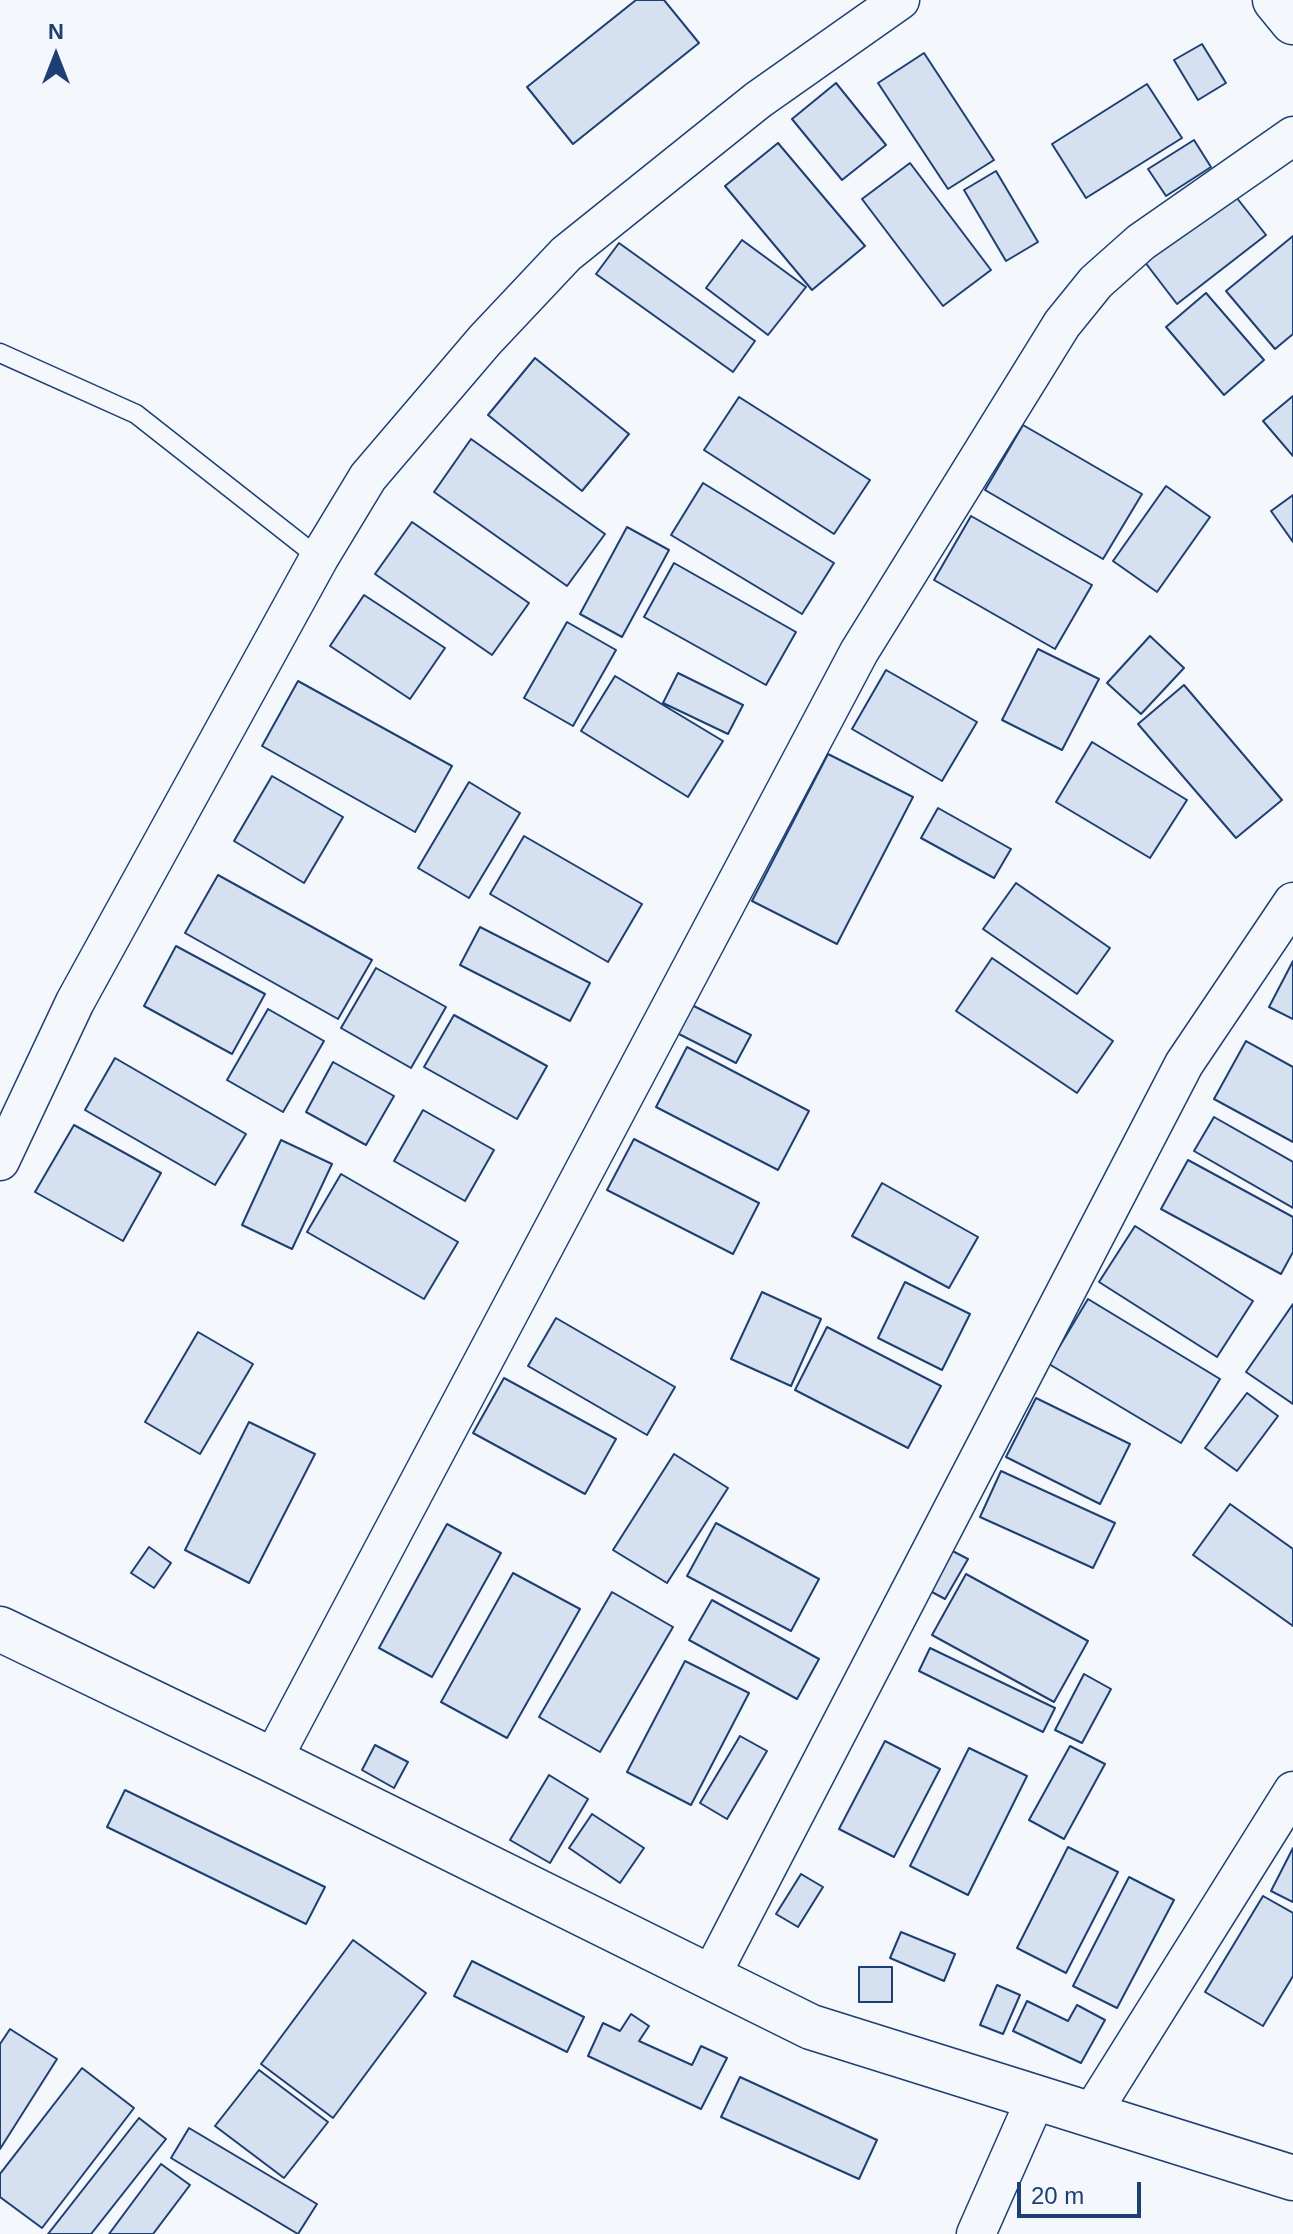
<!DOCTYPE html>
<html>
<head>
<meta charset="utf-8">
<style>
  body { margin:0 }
  #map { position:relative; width:1293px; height:2234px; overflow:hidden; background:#f4f7fb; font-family:Arial,sans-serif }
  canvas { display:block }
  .north { position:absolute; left:16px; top:16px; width:80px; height:80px; -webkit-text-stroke:6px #f4f7fb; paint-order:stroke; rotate:0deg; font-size:22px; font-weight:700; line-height:32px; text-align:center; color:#1d3f73 }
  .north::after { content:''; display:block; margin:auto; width:28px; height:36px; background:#1d3f73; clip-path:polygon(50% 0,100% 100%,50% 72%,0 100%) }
  .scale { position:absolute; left:1017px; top:2182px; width:124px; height:36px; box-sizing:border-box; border:4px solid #1d3f73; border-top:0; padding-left:10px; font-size:24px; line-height:28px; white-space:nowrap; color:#1d3f73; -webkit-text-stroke:6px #f4f7fb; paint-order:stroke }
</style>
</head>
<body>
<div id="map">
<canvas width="1293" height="2234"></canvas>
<div class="north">N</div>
<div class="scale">20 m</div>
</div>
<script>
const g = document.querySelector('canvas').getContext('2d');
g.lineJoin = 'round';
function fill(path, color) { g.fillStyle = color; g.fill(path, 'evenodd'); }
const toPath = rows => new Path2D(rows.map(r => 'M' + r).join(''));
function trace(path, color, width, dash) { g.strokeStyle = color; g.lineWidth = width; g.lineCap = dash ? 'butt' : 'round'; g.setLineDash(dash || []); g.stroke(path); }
const building = toPath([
  [636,0,664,0,699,43,573,144,527,87,636,0],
  [1202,44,1226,83,1198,100,1174,60,1202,44],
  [924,53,994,160,948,189,878,83,924,53],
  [836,83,886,145,842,180,792,119,836,83],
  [1147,84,1182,138,1086,198,1052,144,1147,84],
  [1194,140,1211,167,1166,196,1148,169,1194,140],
  [778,143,865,246,812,290,725,186,778,143],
  [910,163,991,270,943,306,862,199,910,163],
  [996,171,1038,242,1006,261,964,190,996,171],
  [1229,188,1266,235,1177,304,1141,257,1229,188],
  [1293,236,1293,334,1275,349,1226,291,1293,236],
  [742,240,806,287,768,335,706,288,742,240],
  [619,243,755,341,733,372,596,274,619,243],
  [1206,293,1264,360,1224,395,1166,327,1206,293],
  [535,358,629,434,582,491,488,415,535,358],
  [1293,396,1293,456,1263,421,1293,396],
  [739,397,870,480,834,534,704,450,739,397],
  [1023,425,1142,494,1103,559,985,490,1023,425],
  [471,439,605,534,567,586,434,492,471,439],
  [703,483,834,563,802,614,671,535,703,483],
  [1166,486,1210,517,1157,592,1113,561,1166,486],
  [1293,495,1293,542,1271,511,1293,495],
  [971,516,1092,585,1055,649,934,580,971,516],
  [412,522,529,603,492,655,375,574,412,522],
  [627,527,669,550,622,637,580,614,627,527],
  [674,563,796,632,766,685,644,617,674,563],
  [364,595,445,648,410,699,330,646,364,595],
  [567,622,616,650,573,726,524,698,567,622],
  [1150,636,1184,668,1141,714,1107,683,1150,636],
  [1038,649,1099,679,1062,750,1002,720,1038,649],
  [886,670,977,722,942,781,852,729,886,670],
  [678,673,743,705,728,734,663,703,678,673],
  [615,676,723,741,688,797,581,731,615,676],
  [298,681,452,766,415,832,262,746,298,681],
  [1184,685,1282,800,1236,838,1138,724,1184,685],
  [1092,742,1187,800,1150,858,1056,802,1092,742],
  [828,754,913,797,837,944,752,901,828,754],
  [272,776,343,817,304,883,234,841,272,776],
  [469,782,520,813,469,898,418,868,469,782],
  [938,808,1011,849,994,878,921,838,938,808],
  [524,836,642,904,608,962,490,894,524,836],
  [218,875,372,960,338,1019,185,933,218,875],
  [1016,883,1110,948,1077,994,983,929,1016,883],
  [480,927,590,983,570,1021,460,965,480,927],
  [176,946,265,994,232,1054,144,1006,176,946],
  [992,958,1113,1041,1077,1093,956,1011,992,958],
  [1293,961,1293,1019,1269,1007,1293,961],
  [376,968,446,1007,411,1068,341,1028,376,968],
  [686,1002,751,1035,736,1063,671,1030,686,1002],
  [268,1009,324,1041,283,1112,227,1080,268,1009],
  [454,1015,547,1066,517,1119,424,1067,454,1015],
  [1246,1041,1293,1067,1293,1142,1214,1099,1246,1041],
  [687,1047,809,1111,778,1170,656,1107,687,1047],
  [115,1058,246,1134,215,1185,85,1110,115,1058],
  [333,1062,394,1096,366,1145,306,1112,333,1062],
  [423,1110,494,1150,465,1201,394,1161,423,1110],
  [1214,1117,1293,1162,1293,1208,1194,1151,1214,1117],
  [74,1125,161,1173,123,1241,35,1192,74,1125],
  [634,1139,759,1203,733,1254,607,1190,634,1139],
  [281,1140,332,1164,292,1249,242,1225,281,1140],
  [1188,1160,1293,1217,1293,1252,1281,1274,1161,1209,1188,1160],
  [341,1174,458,1242,424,1299,307,1232,341,1174],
  [882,1183,978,1237,949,1288,852,1236,882,1183],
  [1135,1226,1253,1301,1217,1357,1099,1282,1135,1226],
  [905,1282,970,1314,942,1370,878,1338,905,1282],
  [762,1292,821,1319,791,1386,731,1359,762,1292],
  [1088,1299,1220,1379,1181,1443,1049,1364,1088,1299],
  [1293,1304,1293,1404,1246,1372,1293,1304],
  [556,1318,675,1387,647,1435,528,1366,556,1318],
  [827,1327,941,1386,908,1448,795,1390,827,1327],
  [198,1332,253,1364,200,1454,145,1422,198,1332],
  [504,1378,616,1439,585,1494,473,1433,504,1378],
  [1247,1393,1278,1416,1237,1471,1205,1448,1247,1393],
  [1036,1398,1130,1444,1100,1504,1006,1457,1036,1398],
  [249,1422,315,1454,249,1583,185,1550,249,1422],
  [674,1454,728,1488,667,1583,613,1550,674,1454],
  [1001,1471,1115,1523,1093,1568,980,1517,1001,1471],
  [1230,1504,1293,1549,1293,1626,1193,1555,1230,1504],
  [716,1523,819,1579,791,1631,687,1576,716,1523],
  [447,1524,501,1553,432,1677,379,1648,447,1524],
  [939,1544,968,1559,945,1599,917,1584,939,1544],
  [149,1547,171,1563,154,1588,131,1573,149,1547],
  [513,1573,580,1609,507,1738,441,1702,513,1573],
  [966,1574,1088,1641,1054,1702,932,1635,966,1574],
  [612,1592,673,1627,600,1752,539,1717,612,1592],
  [712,1600,819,1659,797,1699,689,1640,712,1600],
  [930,1648,1055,1708,1043,1732,919,1671,930,1648],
  [685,1661,749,1693,691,1805,627,1772,685,1661],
  [1084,1674,1111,1689,1082,1743,1055,1730,1084,1674],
  [740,1736,767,1751,727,1819,700,1803,740,1736],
  [885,1741,940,1769,894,1857,839,1829,885,1741],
  [375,1745,408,1762,394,1788,362,1770,375,1745],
  [1070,1746,1105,1764,1064,1839,1029,1820,1070,1746],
  [969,1748,1027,1776,968,1895,910,1866,969,1748],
  [549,1775,588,1799,550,1863,510,1840,549,1775],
  [125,1790,325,1887,306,1924,107,1827,125,1790],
  [592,1814,644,1848,620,1883,569,1848,592,1814],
  [1068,1847,1118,1872,1066,1973,1017,1948,1068,1847],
  [1293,1848,1293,1902,1271,1891,1293,1848],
  [801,1874,823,1887,798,1927,776,1914,801,1874],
  [1129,1877,1174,1900,1117,2008,1073,1986,1129,1877],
  [1263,1896,1293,1913,1293,1976,1263,2026,1205,1992,1263,1896],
  [901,1932,955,1954,944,1981,890,1958,901,1932],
  [353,1940,426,1993,333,2118,261,2064,353,1940],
  [472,1961,584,2017,567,2052,454,1996,472,1961],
  [859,1967,892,1967,892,2002,859,2002,859,1967],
  [997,1985,1020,1995,1003,2034,980,2025,997,1985],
  [1027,2001,1068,2021,1077,2005,1105,2020,1081,2063,1013,2031,1027,2001],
  [631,2014,649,2026,639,2041,692,2065,701,2046,727,2058,701,2109,588,2056,603,2023,620,2031,631,2014],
  [10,2029,57,2059,0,2149,0,2044,10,2029],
  [82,2068,134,2108,42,2228,0,2197,0,2174,82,2068],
  [259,2070,328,2122,284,2178,215,2126,259,2070],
  [740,2077,877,2140,859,2179,721,2117,740,2077],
  [139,2118,166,2139,91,2234,48,2234,139,2118],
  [189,2128,317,2204,298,2234,171,2158,189,2128],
  [161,2164,190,2185,153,2234,109,2234,161,2164]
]);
fill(building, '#d5e0f0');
trace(building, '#1d3f73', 2);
const lane = toPath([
  [0,353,136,414,319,558]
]);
const street = toPath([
  [0,1161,75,1002,319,558,368,477,485,340,566,254,758,100,900,0],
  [272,1760,859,652,1062,324,1096,282,1141,242,1293,136],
  [710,1977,1184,1064,1293,902],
  [1091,2114,1293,1791],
  [976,2234,1036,2098]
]);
const secondary = toPath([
  [1275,0,1293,22],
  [0,1629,272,1760,811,2027,1293,2178]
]);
trace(lane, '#1d3f73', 21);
trace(street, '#1d3f73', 41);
trace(secondary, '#1d3f73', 47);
trace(lane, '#f4f7fb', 18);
trace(street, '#f4f7fb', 38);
trace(secondary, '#f4f7fb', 44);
</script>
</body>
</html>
